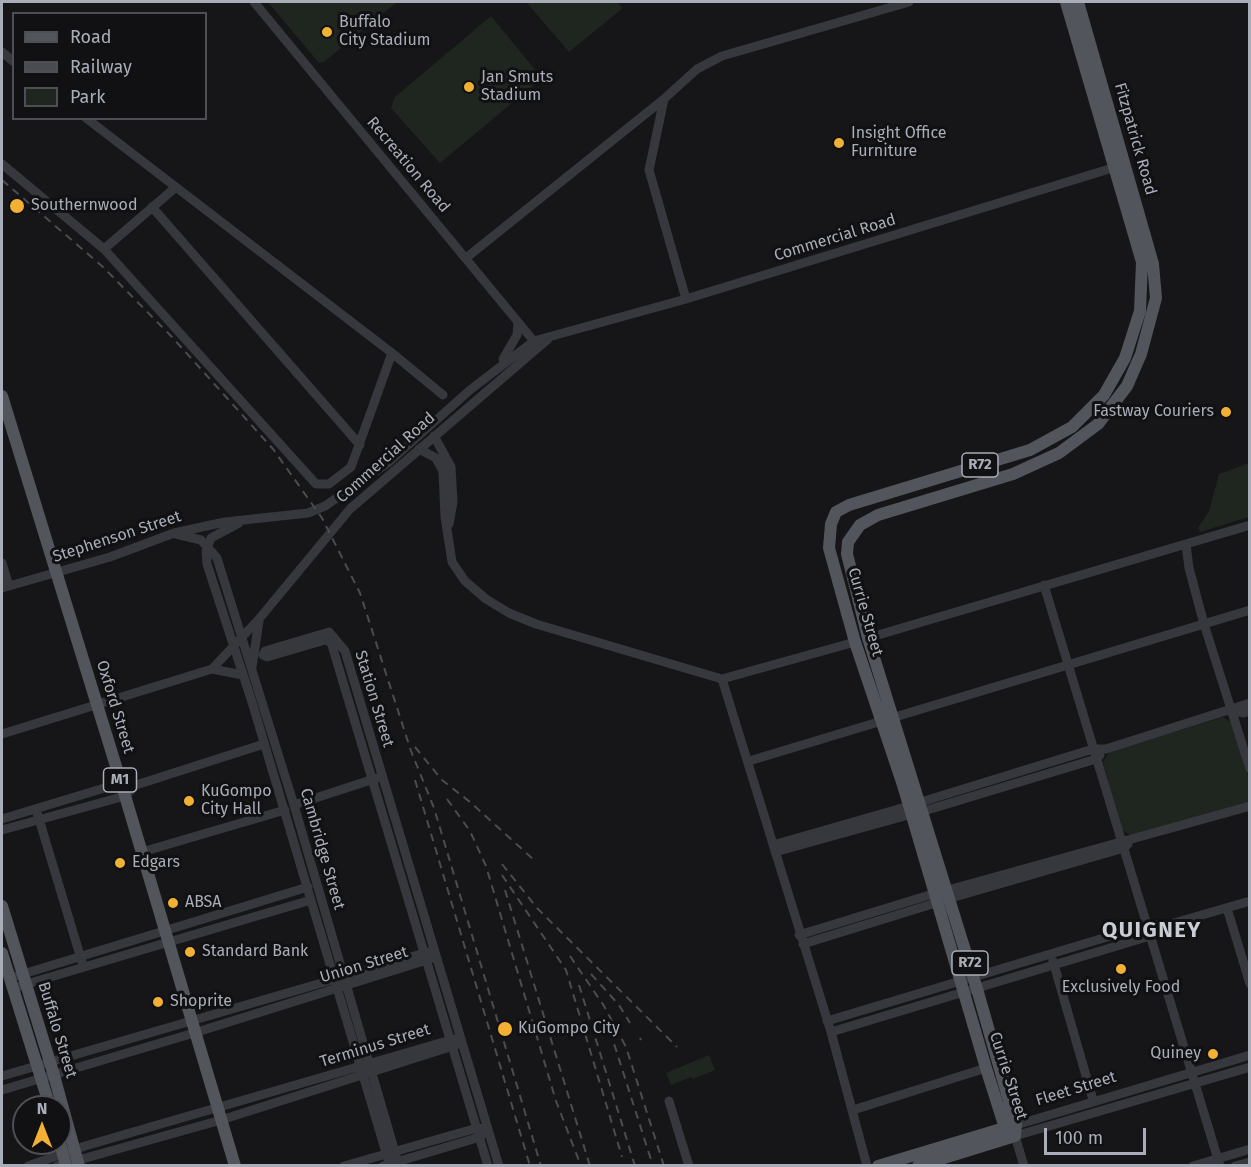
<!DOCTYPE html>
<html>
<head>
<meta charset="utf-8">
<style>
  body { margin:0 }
  #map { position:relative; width:1251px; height:1167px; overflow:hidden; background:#161618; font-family:"Fira Sans",sans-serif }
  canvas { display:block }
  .frame { position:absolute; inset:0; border:3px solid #a8adb8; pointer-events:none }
  .legend { position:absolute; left:12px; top:12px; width:195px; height:108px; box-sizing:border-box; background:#111113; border:2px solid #4d4f55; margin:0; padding:8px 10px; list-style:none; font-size:18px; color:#a8adb8 }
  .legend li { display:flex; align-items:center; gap:12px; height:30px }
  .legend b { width:30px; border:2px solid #4d4f55 }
  .north { position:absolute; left:12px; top:1095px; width:60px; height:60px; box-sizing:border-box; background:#111113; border:2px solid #4d4f55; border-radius:50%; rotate:0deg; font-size:16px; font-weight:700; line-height:24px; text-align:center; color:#a8adb8 }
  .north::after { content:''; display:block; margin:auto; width:21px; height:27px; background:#f2b134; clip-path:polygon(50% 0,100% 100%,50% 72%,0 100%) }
  .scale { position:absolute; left:1044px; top:1128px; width:102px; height:27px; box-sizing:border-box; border:3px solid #a8adb8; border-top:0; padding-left:8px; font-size:18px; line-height:21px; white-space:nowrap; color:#a8adb8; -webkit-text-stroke:4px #111113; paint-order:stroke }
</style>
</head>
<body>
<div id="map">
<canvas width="1251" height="1167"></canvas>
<div class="frame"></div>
<ul class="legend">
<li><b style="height:8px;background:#53555c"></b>Road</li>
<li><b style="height:8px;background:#4a4c52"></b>Railway</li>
<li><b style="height:16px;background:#1e261f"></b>Park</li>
</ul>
<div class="north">N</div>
<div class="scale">100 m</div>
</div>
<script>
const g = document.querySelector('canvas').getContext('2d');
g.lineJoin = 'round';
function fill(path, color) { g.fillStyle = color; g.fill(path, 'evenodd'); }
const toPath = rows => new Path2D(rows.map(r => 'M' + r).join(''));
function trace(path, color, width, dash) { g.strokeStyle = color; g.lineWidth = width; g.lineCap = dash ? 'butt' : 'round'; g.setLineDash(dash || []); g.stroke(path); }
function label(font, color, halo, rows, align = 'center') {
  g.font = font + ' "Fira Sans",sans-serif'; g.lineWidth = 6; g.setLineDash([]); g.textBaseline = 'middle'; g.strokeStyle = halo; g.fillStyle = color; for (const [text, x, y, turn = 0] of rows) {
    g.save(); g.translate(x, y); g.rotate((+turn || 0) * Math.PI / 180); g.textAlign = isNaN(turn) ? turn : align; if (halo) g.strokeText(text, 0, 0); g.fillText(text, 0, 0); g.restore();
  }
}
fill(toPath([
  [268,2,397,2,324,62,319,63],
  [526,2,617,2,623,8,569,52],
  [491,16,542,78,440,163,391,108,395,97],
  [1249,463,1249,517,1200,532,1198,528,1209,511,1219,474],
  [1223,717,1232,723,1249,780,1249,803,1135,838,1122,830,1103,762,1109,752],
  [709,1055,715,1070,693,1079,691,1077,671,1085,666,1073]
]), '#1e261f');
trace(toPath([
  [254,2,537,345],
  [2,52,14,62],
  [664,99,649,170,686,299],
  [86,118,392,353,443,395],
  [2,164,104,249,316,484,329,484,351,467,392,353],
  [152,207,360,445],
  [104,249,176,187],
  [466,258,664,99,697,69,722,56,909,2],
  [503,359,517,335,518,322],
  [434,436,451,467,453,502,449,524],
  [419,449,436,458,443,471,445,517,452,562,465,581,486,599,509,613,536,624,722,679],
  [239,523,211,538,206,551,207,564,252,702,390,1166],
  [176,534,201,540,217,558,294,805,399,1166],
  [1186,545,1189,568,1204,624,1250,769],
  [2,563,9,586],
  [1044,585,1220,1166],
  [2,588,110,557,174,533,225,522,308,513,325,506,388,463,470,390,534,341,686,299,1119,166],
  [868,638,1250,525],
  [252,667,259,621],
  [212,669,243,675],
  [722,679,831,1032,867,1166],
  [722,679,855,642],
  [1231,710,1243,713,1250,711],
  [2,734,212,669,259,619,350,509,548,339],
  [749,761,1250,610],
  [921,802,1093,749,1106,749,1250,703],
  [294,805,377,778],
  [36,809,82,962],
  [924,811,1096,759,1100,755],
  [2,819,121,783,136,785,264,744],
  [2,830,125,796,136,785],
  [773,845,909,806],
  [142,852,285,810],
  [775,852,912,814],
  [948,890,1250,806],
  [951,898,1124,848,1128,844],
  [1227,908,1250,984],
  [799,935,936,893],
  [803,944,939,902],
  [1053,961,1093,1100],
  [10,978,308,887],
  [20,986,311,900],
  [827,1021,1147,925,1167,925,1250,901],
  [831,1032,1150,936,1167,925],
  [2,1076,428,952],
  [2,1090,194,1033,430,959],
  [669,1101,689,1166],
  [853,1110,986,1068],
  [1016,1125,1250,1055],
  [28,1166,85,1146,454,1039],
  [57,1166,221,1120,456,1045],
  [344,1166,477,1128,483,1129],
  [383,1166,480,1137,484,1133],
  [488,1166,331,642,325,640,267,657,263,655,265,651,329,632,345,651,499,1166],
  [1024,1166,1015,1136,1250,1067],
  [1193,1166,1250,1149],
  [1235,1166,1250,1162]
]), '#37383d', 9);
trace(toPath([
  [2,396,123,789,235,1166],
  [2,906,53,1072,79,1166],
  [2,953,50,1107],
  [1015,1136,1005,1128,986,1068,903,785,855,642,829,548,831,524,836,512,849,505,1030,450,1072,427,1104,395,1125,358,1140,311,1142,262,1066,2],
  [1015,1136,1016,1125,977,989,868,638,847,554,848,542,860,525,878,515,1013,474,1059,453,1098,424,1127,386,1141,354,1156,298,1153,264,1078,2],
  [60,1143,66,1166],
  [878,1166,1011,1126],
  [918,1166,1015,1136]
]), '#53555c', 12);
trace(toPath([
  [2,180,103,267,171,336,273,449,322,518,360,593,411,751,434,808,541,1166],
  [415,747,442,780,470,802,534,860],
  [415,780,530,1166],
  [447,799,470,831,486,866,556,1101,581,1166],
  [502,864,537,908,677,1047],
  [502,875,566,970,622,1157],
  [505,890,590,1166],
  [570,956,604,1006,626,1047,664,1166],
  [591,974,619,1005,630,1023],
  [579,985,635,1166],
  [610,1031,653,1166],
  [640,1038,641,1040]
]), '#4a4c52', 2, [8, 6]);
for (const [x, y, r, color] of [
  [327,32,6,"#f2b134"],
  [469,87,6,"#f2b134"],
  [839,143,6,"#f2b134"],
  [17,206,8,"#f2b134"],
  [1226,412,6,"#f2b134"],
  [189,801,6,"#f2b134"],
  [120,863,6,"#f2b134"],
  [173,903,6,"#f2b134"],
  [190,952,6,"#f2b134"],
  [1121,969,6,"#f2b134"],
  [158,1002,6,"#f2b134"],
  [505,1029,8,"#f2b134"],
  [1213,1054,6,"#f2b134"]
]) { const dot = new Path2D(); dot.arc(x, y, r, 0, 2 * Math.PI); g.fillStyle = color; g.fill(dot); trace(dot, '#111113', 2); }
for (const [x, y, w] of [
  [980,465,36],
  [120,780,33],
  [970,963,36]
]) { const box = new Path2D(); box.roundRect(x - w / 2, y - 12, w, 24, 4.5); g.fillStyle = '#111113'; g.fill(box); trace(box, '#a8adb8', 1.5); }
label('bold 15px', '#a8adb8', null, [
  ["R72",980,465],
  ["M1",120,780],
  ["R72",970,963]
]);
label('16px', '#a8adb8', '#111113', [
  ["Buffalo",339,23],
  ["City Stadium",339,41],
  ["Jan Smuts",481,78],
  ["Stadium",481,96],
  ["Insight Office",851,134],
  ["Furniture",851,152],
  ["Southernwood",31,206],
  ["Fastway Couriers",1214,412,"right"],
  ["KuGompo",201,792],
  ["City Hall",201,810],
  ["Edgars",132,863],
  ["ABSA",185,903],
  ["Standard Bank",202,952],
  ["Exclusively Food",1121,988,"center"],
  ["Shoprite",170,1002],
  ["KuGompo City",518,1029],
  ["Quiney",1201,1054,"right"]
], 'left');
label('16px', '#a8adb8', '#111113', [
  ["Fitzpatrick Road",1135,139,74],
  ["Recreation Road",408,165,50],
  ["Commercial Road",835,238,-17],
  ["Commercial Road",386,458,-42],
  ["Stephenson Street",117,537,-18],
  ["Currie Street",865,612,74],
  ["Station Street",374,699,73],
  ["Oxford Street",115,707,73],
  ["Cambridge Street",322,849,74],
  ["Union Street",364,965,-17],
  ["Buffalo Street",57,1030,73],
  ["Terminus Street",375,1046,-17],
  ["Currie Street",1008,1076,72],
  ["Fleet Street",1076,1089,-17]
]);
g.letterSpacing = '1.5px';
label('bold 22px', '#c9ccd4', '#111113', [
  ["QUIGNEY",1152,931]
]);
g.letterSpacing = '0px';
</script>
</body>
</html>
